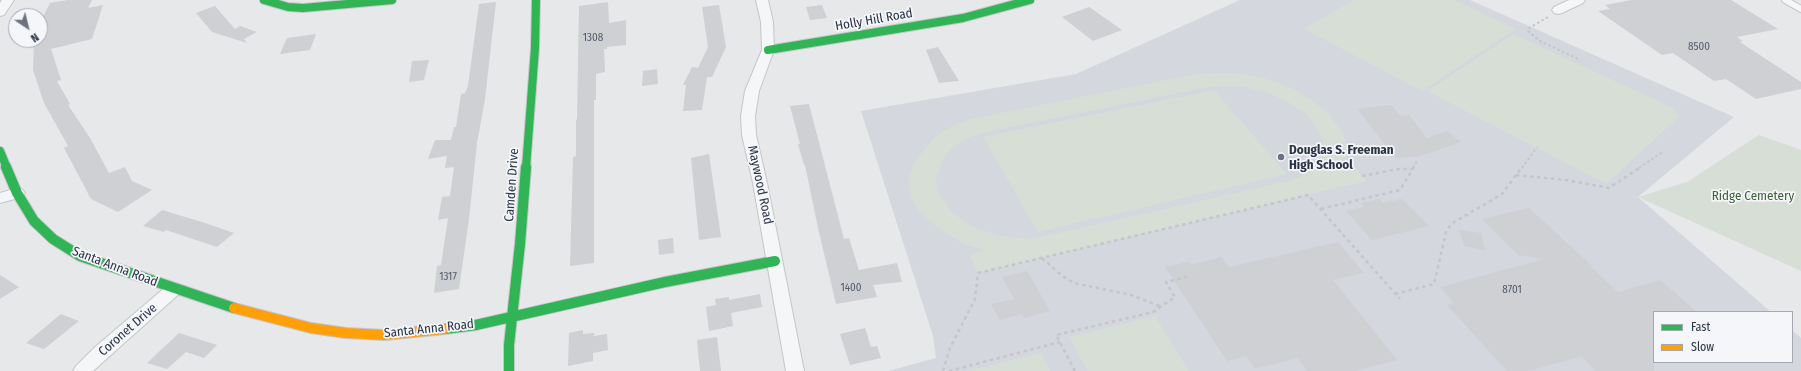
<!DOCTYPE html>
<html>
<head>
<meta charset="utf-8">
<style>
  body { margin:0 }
  #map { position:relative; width:1801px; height:371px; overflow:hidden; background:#e6e8ea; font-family:"Fira Sans Condensed",sans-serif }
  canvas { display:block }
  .legend { position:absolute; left:1653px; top:311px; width:140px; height:52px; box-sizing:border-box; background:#f4f6f9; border:1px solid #a4a8b1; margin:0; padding:5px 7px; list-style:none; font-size:12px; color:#2b3445 }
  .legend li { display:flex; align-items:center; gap:8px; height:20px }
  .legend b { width:20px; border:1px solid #a4a8b1 }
  .north { position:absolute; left:8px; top:8px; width:40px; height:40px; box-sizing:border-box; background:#f4f6f9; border:1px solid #a4a8b1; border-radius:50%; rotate:145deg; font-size:11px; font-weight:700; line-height:16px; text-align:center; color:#2b3445 }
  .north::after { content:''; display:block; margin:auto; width:14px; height:18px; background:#6c737f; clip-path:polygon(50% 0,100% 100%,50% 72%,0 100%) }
</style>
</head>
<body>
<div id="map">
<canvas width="1801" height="371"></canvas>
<ul class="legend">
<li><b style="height:5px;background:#30b455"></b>Fast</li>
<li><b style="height:5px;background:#ff9f0a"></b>Slow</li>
</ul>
<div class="north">N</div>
</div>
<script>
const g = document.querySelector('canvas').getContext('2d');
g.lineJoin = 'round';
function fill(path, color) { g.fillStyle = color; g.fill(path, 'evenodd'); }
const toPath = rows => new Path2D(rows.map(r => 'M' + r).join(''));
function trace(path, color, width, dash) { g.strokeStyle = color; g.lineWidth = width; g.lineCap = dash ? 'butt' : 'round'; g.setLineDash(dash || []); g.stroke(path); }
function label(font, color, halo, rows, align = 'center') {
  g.font = font + ' "Fira Sans Condensed",sans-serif'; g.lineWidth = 3.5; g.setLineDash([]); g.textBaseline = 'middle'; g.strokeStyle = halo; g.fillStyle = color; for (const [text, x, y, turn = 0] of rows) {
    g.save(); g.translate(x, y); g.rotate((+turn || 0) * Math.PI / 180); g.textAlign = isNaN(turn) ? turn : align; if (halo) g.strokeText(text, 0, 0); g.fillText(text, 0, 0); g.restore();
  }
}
fill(toPath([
  [1240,0,1470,0,1734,117,1638,197,1771,312,1654,312,1654,362,1792,362,1792,330,1801,338,1801,371,888,371,936,358,933,336,861,111,1076,74]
]), '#d4d7dd');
fill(toPath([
  [1353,0,1454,0,1516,29,1422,91,1304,29],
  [1513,34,1671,107,1679,117,1606,184,1427,91],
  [1216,73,1234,73,1261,77,1294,89,1310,99,1329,114,1343,133,1347,147,1346,161,1344,167,1353,165,1367,181,978,273,969,255,984,250,964,244,939,229,920,212,912,200,908,180,914,162,932,140,943,131,957,124,971,119,1196,74],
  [1223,86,1245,87,1266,92,1286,101,1305,113,1317,128,1324,144,1320,159,1315,166,1300,177,1289,181,1031,239,1000,236,971,226,953,213,937,191,936,177,944,157,955,146,970,137,995,130,1203,88],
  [1214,90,1287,174,1038,232,983,137],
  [1759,135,1801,150,1801,271,1638,197,1687,182],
  [1155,316,1189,371,1087,371,1069,337],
  [1041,353,1050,371,969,371]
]), '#d6ded6');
fill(toPath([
  [68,0,92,0,88,8,103,5,92,39,51,49,61,80,57,81,70,104,68,105,90,138,109,173,125,167,132,181,152,190,118,212,91,199,64,148,68,146,44,103,33,70,34,42,35,40,40,40,40,23,50,3],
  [1631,0,1731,0,1778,29,1737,37,1743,41,1740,42,1801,82,1801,89,1756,99,1726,79,1714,81,1673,53,1662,55,1598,11,1610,9,1605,5],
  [496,2,485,99,477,143,469,219,459,289,434,293,437,266,441,265,448,218,438,220,442,197,450,196,454,167,445,168,447,156,428,159,435,140,451,140,454,127,456,127,461,94,465,93,468,86,479,4],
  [608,2,609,23,626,20,626,45,607,47,607,49,604,49,605,72,596,74,596,100,594,100,594,263,570,266,573,157,576,156,576,120,577,119,579,6],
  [719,5,726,47,712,77,707,77,702,110,683,111,686,85,683,85,692,67,698,68,708,47,702,7],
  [822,5,827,18,810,20,806,7],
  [215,6,235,29,240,26,257,32,244,39,247,43,212,32,196,13],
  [1089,7,1092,9,1122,30,1093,41,1062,17],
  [316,34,310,50,280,54,287,38],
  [938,47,959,81,939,83,926,50],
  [429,60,424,80,409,82,412,61],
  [657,69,658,84,642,86,643,71],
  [809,104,844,239,849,238,859,270,897,263,902,282,873,285,877,297,836,304,818,228,805,165,804,165,798,144,800,144,790,106],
  [1391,105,1400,116,1409,115,1427,138,1447,131,1461,142,1420,156,1396,158,1357,109],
  [709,154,721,237,699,240,691,158],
  [1379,199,1383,203,1402,199,1429,226,1372,240,1346,211,1364,207,1361,203],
  [1529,208,1593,267,1591,267,1618,292,1660,280,1697,312,1654,312,1654,371,1596,371,1581,356,1529,371,1507,371,1447,305,1454,303,1440,287,1545,259,1518,255,1482,219],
  [162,210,202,222,234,233,217,247,166,230,164,232,143,226],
  [1459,230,1481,233,1485,250,1464,246],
  [673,238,674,253,659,255,658,240],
  [1338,242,1364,273,1333,280,1397,360,1355,371,1307,371,1298,358,1255,369,1246,356,1227,361,1165,267,1189,262,1191,265,1221,257,1229,267],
  [1027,271,1050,311,1024,318,1022,314,1000,320,991,304,1014,299,1002,277],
  [0,275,19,287,0,299],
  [760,294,762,307,731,313,733,326,709,331,706,307,716,305,715,299,729,297,729,300],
  [61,314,79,321,44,349,26,343],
  [865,328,871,347,877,346,881,358,850,365,840,334],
  [583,330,583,334,594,333,594,336,607,334,608,350,593,353,593,361,568,366,569,333],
  [179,333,217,345,204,358,186,352,167,369,147,363],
  [717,337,721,371,700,371,697,340]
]), '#ced0d3');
const lane = toPath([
  [1785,0,1801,9]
]);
const street = toPath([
  [2,0,14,0,4,15,0,16,0,3,2,0],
  [756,0,768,0,773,22,774,50,759,91,755,116,756,135,767,183,804,371,786,371,753,183,742,135,741,116,745,91,762,50,761,22,756,0],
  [1569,0,1585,0,1583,3,1562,13,1558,14,1554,13,1552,10,1554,7,1569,0],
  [17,188,22,189,25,193,22,197,0,203,0,193,17,188],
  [174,283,180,285,182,289,180,293,93,371,73,371,76,366,94,348,168,285,174,283]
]);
const fastFar1 = toPath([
  [264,0,288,7,303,8,392,0],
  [768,50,963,18,1030,0],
  [0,151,7,168],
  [526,168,535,48,536,0]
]);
const fast = toPath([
  [6,167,17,193,34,221,53,239,80,256,234,308],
  [445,329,476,325,665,282,775,261],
  [509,371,509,345,520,244,526,167]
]);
const slow = toPath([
  [234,308,311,328,346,333,384,335,445,329]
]);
trace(lane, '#c4c6c8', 8);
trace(street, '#c4c6c8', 2);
trace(fastFar1, '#c4c6c8', 10);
trace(fast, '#c4c6c8', 12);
trace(slow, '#c4c6c8', 12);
trace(toPath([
  [1548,17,1529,28,1528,31,1540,41,1578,59],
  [1413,168,1417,161],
  [1522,168,1537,147],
  [1639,168,1664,151]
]), '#c5c6ca', 2, [2.5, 2.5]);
trace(toPath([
  [1516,175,1566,180,1609,188,1641,167],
  [1362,176,1399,169,1412,169],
  [1321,209,1400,190,1414,167],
  [1042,258,1061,275,1074,283,1131,295,1162,307],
  [1395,294,1434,284,1446,232,1451,224,1502,194,1522,167],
  [943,371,950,348,975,299,978,273,1308,195,1400,299],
  [949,371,1060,342],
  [1075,371,1056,335,1153,312,1175,297,1166,282,1190,276]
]), '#c5c6ca', 2.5, [3.5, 3.5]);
trace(lane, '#f5f6f7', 6);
fill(street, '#f5f6f7');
trace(fastFar1, '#30b455', 8);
trace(fast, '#30b455', 10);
trace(slow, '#ff9f0a', 10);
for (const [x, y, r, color] of [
  [1281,157,4,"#6c737f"]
]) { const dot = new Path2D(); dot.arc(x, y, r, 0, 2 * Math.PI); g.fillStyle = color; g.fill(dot); trace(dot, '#f4f6f9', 1.5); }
label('11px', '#545c69', null, [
  ["1308",593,38],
  ["8500",1699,47],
  ["1317",448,277],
  ["1400",851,288],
  ["8701",1512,290]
]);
label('13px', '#2b3445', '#f4f6f9', [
  ["Holly Hill Road",874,20,-10],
  ["Camden Drive",512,185,-86],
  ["Maywood Road",760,185,78],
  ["Santa Anna Road",115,267,21],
  ["Santa Anna Road",429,329,-6],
  ["Coronet Drive",128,330,-41]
]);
label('bold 13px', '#2b3445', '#f4f6f9', [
  ["Douglas S. Freeman",1289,150],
  ["High School",1289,165]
], 'left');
label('13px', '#3f6138', '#f4f6f9', [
  ["Ridge Cemetery",1753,196]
]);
</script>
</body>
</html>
